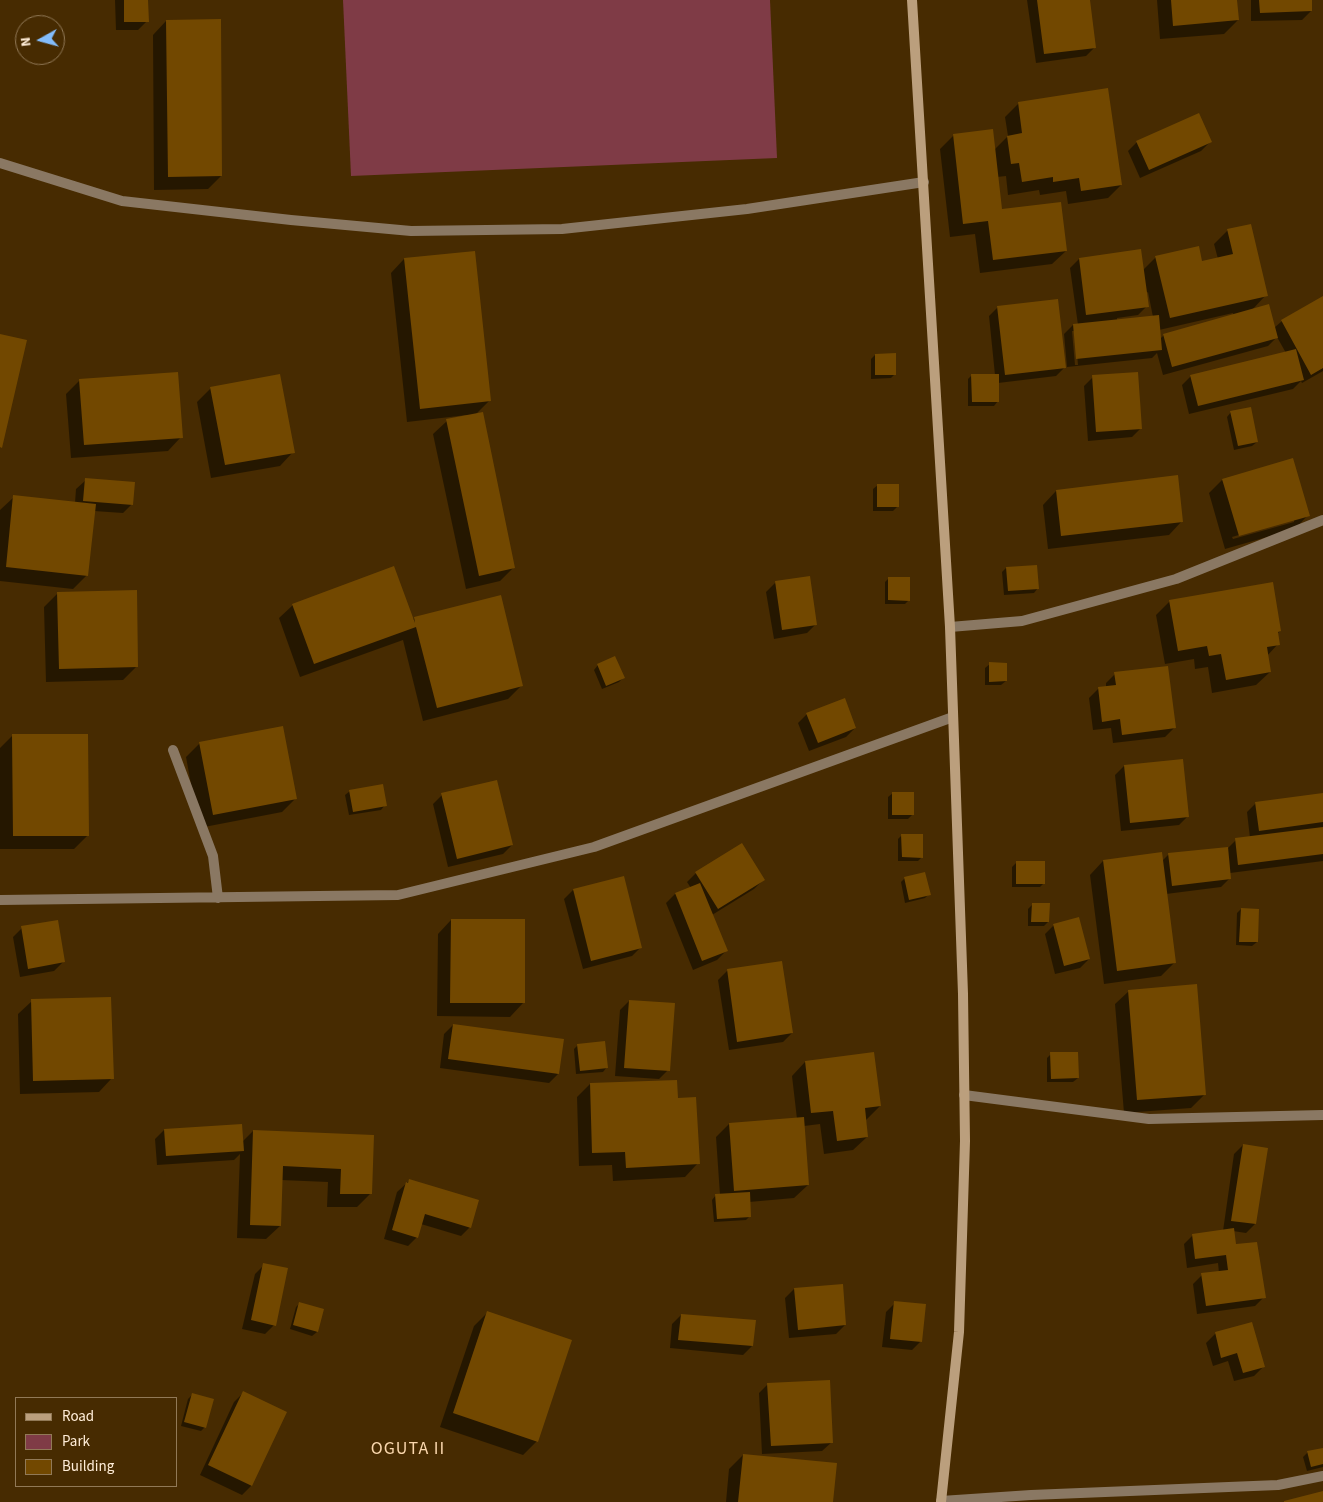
<!DOCTYPE html>
<html>
<head>
<meta charset="utf-8">
<style>
  body { margin:0 }
  #map { position:relative; width:1323px; height:1502px; overflow:hidden; background:#472b01; font-family:"Source Sans 3",sans-serif }
  canvas { display:block }
  .legend { position:absolute; left:15px; top:1397px; width:162px; height:90px; box-sizing:border-box; background:#472b01; border:1px solid #917957; margin:0; padding:6px 9px; list-style:none; font-size:15px; color:#ffedd8 }
  .legend li { display:flex; align-items:center; gap:10px; height:25px }
  .legend b { width:25px; border:1px solid #917957 }
  .north { position:absolute; left:15px; top:15px; width:50px; height:50px; box-sizing:border-box; background:#472b01; border:1px solid #917957; border-radius:50%; rotate:263deg; font-size:14px; font-weight:700; line-height:20px; text-align:center; color:#ffedd8 }
  .north::after { content:''; display:block; margin:auto; width:18px; height:22px; background:#83bcfb; clip-path:polygon(50% 0,100% 100%,50% 72%,0 100%) }
</style>
</head>
<body>
<div id="map">
<canvas width="1323" height="1502"></canvas>
<ul class="legend">
<li><b style="height:6px;background:#bb9f7d"></b>Road</li>
<li><b style="height:14px;background:#7f3b46"></b>Park</li>
<li><b style="height:14px;background:#724800"></b>Building</li>
</ul>
<div class="north">N</div>
</div>
<script>
const g = document.querySelector('canvas').getContext('2d');
g.lineJoin = 'round';
function fill(path, color) { g.fillStyle = color; g.fill(path, 'evenodd'); }
const toPath = rows => new Path2D(rows.map(r => 'M' + r).join(''));
function trace(path, color, width, dash) { g.strokeStyle = color; g.lineWidth = width; g.lineCap = dash ? 'butt' : 'round'; g.setLineDash(dash || []); g.stroke(path); }
function label(font, color, halo, rows, align = 'center') {
  g.font = font + ' "Source Sans 3",sans-serif'; g.lineWidth = 4; g.setLineDash([]); g.textBaseline = 'middle'; g.strokeStyle = halo; g.fillStyle = color; for (const [text, x, y, turn = 0] of rows) {
    g.save(); g.translate(x, y); g.rotate((+turn || 0) * Math.PI / 180); g.textAlign = isNaN(turn) ? turn : align; if (halo) g.strokeText(text, 0, 0); g.fillText(text, 0, 0); g.restore();
  }
}
fill(toPath([
  [343,0,770,0,777,158,351,176]
]), '#7f3b46');
fill(toPath([
  [115,0,147,0,147,21,138,30,116,30],
  [1027,0,1089,0,1095,47,1086,56,1036,63],
  [1157,0,1236,0,1238,20,1224,34,1160,39],
  [1251,0,1311,0,1311,11,1302,20,1251,21],
  [166,21,221,176,208,189,154,190,153,35],
  [1019,103,1121,185,1108,198,1068,204,1066,191,1040,195,1039,190,1008,195,1006,176,997,177,1001,211,1066,251,1052,264,980,273,975,234,950,237,940,149,954,135,994,150,1008,136,1005,117],
  [1137,142,1210,142,1201,151,1140,178,1128,151],
  [1228,230,1266,295,1251,311,1274,328,1282,321,1323,298,1323,371,1302,383,1301,381,1293,389,1189,414,1182,385,1191,376,1286,353,1277,337,1268,346,1163,375,1157,353,1152,358,1067,367,1064,334,1073,325,1078,325,1070,268,1079,259,1143,270,1156,257,1201,262,1218,259,1214,244],
  [1148,292,1153,317,1117,321,1117,318,1138,315,1147,306,1146,293],
  [1233,313,1234,316,1164,335,1160,339,1159,330],
  [1072,331,1075,331,1078,365,1075,365],
  [404,259,490,400,475,415,513,568,500,581,466,589,433,434,447,421,467,417,467,415,407,422,391,273],
  [998,307,1065,367,1056,376,998,383,998,401,994,406,968,406,968,379,972,375,995,375,989,316],
  [875,355,895,374,891,378,871,379,871,359],
  [1093,377,1141,428,1132,437,1088,441,1084,386],
  [80,380,181,437,168,451,71,458,66,394],
  [211,388,293,452,280,466,211,478,197,402],
  [1231,412,1257,442,1252,446,1234,450,1227,417],
  [86,480,132,504,123,513,94,511,87,575,73,589,0,581,0,510,14,497,75,503,76,489],
  [1222,480,1308,515,1295,529,1225,549,1209,493],
  [1294,519,1294,522,1233,539,1232,537],
  [878,485,897,507,893,511,873,511,873,489],
  [1056,491,1182,521,1169,535,1048,549,1043,505],
  [1006,568,1038,588,1034,593,1004,595,1002,572],
  [889,578,909,600,905,604,885,604,885,582],
  [775,583,816,624,807,633,774,639,766,592],
  [58,593,136,667,123,680,46,682,44,607],
  [500,597,522,685,508,699,423,721,403,640,300,677,279,618,293,605,412,619],
  [1170,601,1280,631,1277,634,1278,644,1267,656,1270,672,1256,685,1212,693,1208,667,1195,669,1194,659,1165,664,1156,615],
  [990,664,1006,681,1001,685,985,685,985,668],
  [598,665,623,678,619,682,602,689,594,670],
  [1115,674,1174,728,1165,737,1113,743,1111,728,1093,730,1089,698,1098,689,1106,688,1106,683],
  [807,714,855,728,846,737,809,751,798,723],
  [13,735,88,835,74,849,0,849,0,748],
  [200,743,295,799,282,812,199,828,186,757],
  [1124,766,1188,816,1179,825,1121,831,1115,775],
  [350,791,385,805,381,810,349,815,345,795],
  [893,793,912,815,908,819,888,819,888,797],
  [1323,794,1323,861,1230,873,1230,878,1221,887,1166,894,1175,962,1161,976,1104,984,1090,875,1103,861,1162,861,1168,855,1228,848,1236,840,1250,838,1247,812,1256,803],
  [442,795,512,845,503,854,448,867,433,804],
  [902,835,922,857,918,861,898,861,898,839],
  [1017,862,1044,883,1040,887,1012,887,1012,867],
  [696,873,763,880,754,889,712,915,726,951,717,960,693,970,666,903,675,894,691,888,687,882],
  [905,878,929,894,925,898,905,903,901,882],
  [573,890,641,947,632,956,583,969,564,899],
  [1032,905,1048,922,1044,926,1028,926,1028,909],
  [1241,909,1257,942,1252,946,1236,945,1237,913],
  [451,920,523,1003,510,1017,437,1016,438,934],
  [1054,925,1089,959,1080,968,1055,974,1045,934],
  [22,928,63,962,54,971,20,977,13,937],
  [781,962,792,1033,783,1042,729,1050,718,980,727,971],
  [1129,991,1205,1094,1191,1108,1124,1113,1115,1004],
  [32,1001,112,1078,99,1092,20,1094,18,1014],
  [629,1001,668,1070,659,1079,615,1076,620,1010],
  [453,1025,558,1074,549,1083,440,1068,444,1034],
  [578,1045,607,1067,603,1072,576,1074,574,1049],
  [1051,1054,1078,1078,1073,1082,1047,1082,1047,1058],
  [805,1062,880,1106,866,1120,867,1137,853,1150,824,1154,820,1124,804,1126,808,1185,794,1198,749,1202,750,1216,746,1220,714,1222,712,1200,716,1195,720,1195,716,1137,729,1124,797,1119,792,1076],
  [590,1084,676,1100,698,1163,685,1177,613,1181,612,1165,579,1166,577,1097],
  [164,1130,242,1142,253,1131,372,1136,370,1194,357,1207,327,1207,328,1182,281,1180,280,1226,266,1239,237,1238,240,1154,234,1160,157,1165,155,1139],
  [1243,1145,1255,1224,1246,1233,1233,1231,1235,1246,1264,1297,1255,1306,1197,1314,1193,1284,1202,1275,1219,1273,1218,1263,1187,1268,1184,1244,1193,1235,1223,1231,1234,1154],
  [409,1181,470,1227,461,1236,421,1224,417,1237,408,1246,384,1239,397,1192],
  [264,1265,274,1325,265,1334,242,1329,255,1274],
  [794,1289,845,1325,836,1334,789,1338,785,1298],
  [300,1303,317,1332,312,1336,290,1329,296,1307],
  [895,1303,921,1341,912,1350,882,1347,886,1312],
  [488,1312,537,1441,523,1455,440,1427,474,1326],
  [681,1315,752,1346,743,1355,670,1348,672,1324],
  [1251,1324,1263,1367,1254,1376,1234,1381,1228,1361,1213,1366,1206,1343,1215,1334],
  [768,1384,832,1442,822,1451,762,1454,759,1393],
  [243,1393,285,1412,251,1486,242,1495,200,1475,234,1402],
  [192,1395,205,1427,201,1431,181,1426,188,1399],
  [1323,1449,1323,1467,1307,1471,1303,1457,1308,1452],
  [743,1455,832,1502,726,1502,729,1469]
]), '#0007');
fill(toPath([
  [124,0,148,0,149,22,124,22],
  [1037,0,1090,0,1096,48,1044,54],
  [1171,0,1237,0,1239,20,1173,26],
  [1259,0,1312,0,1312,11,1260,13],
  [221,19,222,176,168,177,166,20],
  [1108,88,1122,185,1081,191,1079,178,1053,182,1053,177,1022,182,1019,163,1011,164,1007,136,1022,133,1018,102],
  [1199,113,1212,142,1149,170,1136,141],
  [993,129,1002,209,1061,202,1067,251,993,260,988,221,963,224,953,134],
  [1251,224,1268,296,1170,318,1155,256,1199,246,1202,261,1233,254,1227,229],
  [1141,249,1149,307,1086,315,1079,258],
  [475,251,491,401,420,409,404,258],
  [1323,296,1323,368,1311,375,1281,320],
  [1058,299,1066,368,1005,375,997,306],
  [1269,304,1278,338,1172,367,1163,334],
  [1159,315,1162,350,1076,359,1073,324],
  [0,334,27,340,2,448,0,447],
  [1296,349,1304,380,1198,406,1190,375],
  [896,353,896,375,875,375,875,354],
  [178,372,183,438,84,445,79,379],
  [1138,372,1142,429,1096,432,1092,375],
  [280,374,295,453,225,465,210,387],
  [971,374,999,374,999,402,972,402],
  [1251,407,1258,442,1238,446,1230,411],
  [483,412,515,568,479,576,446,419],
  [1293,458,1310,516,1239,536,1222,479],
  [1178,475,1183,522,1061,536,1056,490],
  [85,478,135,482,133,505,83,501],
  [877,484,899,484,899,507,877,507],
  [13,495,96,504,88,576,6,567],
  [1037,565,1039,589,1008,591,1006,567],
  [394,566,415,623,414,617,501,595,523,686,437,708,416,627,314,664,292,604],
  [810,576,817,625,782,630,775,581],
  [888,577,910,577,910,601,888,600],
  [1273,582,1281,631,1278,632,1280,645,1267,647,1271,672,1226,680,1221,654,1209,656,1207,646,1178,651,1169,600],
  [137,590,138,667,59,669,57,592],
  [615,656,625,678,606,686,597,664],
  [989,662,1007,663,1007,681,989,682],
  [1168,666,1176,728,1122,735,1120,719,1102,722,1098,687,1116,685,1114,672],
  [845,698,856,728,818,743,806,713],
  [283,726,297,799,213,815,199,742],
  [12,734,88,734,89,836,13,836],
  [1183,759,1189,817,1130,823,1124,765],
  [497,780,513,845,457,859,441,793],
  [383,784,387,806,353,812,349,790],
  [892,792,914,792,914,815,892,815],
  [1323,793,1323,822,1259,831,1255,802],
  [1323,827,1323,854,1238,865,1235,838],
  [901,834,923,834,923,858,902,857],
  [742,843,765,880,718,909,695,872],
  [1228,847,1231,879,1172,886,1168,853],
  [1162,852,1176,963,1117,971,1103,860],
  [1016,861,1045,861,1045,884,1016,884],
  [925,872,931,895,909,900,904,877],
  [624,876,642,948,591,961,573,889],
  [700,883,728,951,702,961,675,893],
  [1032,903,1050,903,1049,922,1031,922],
  [1241,908,1259,909,1258,942,1239,942],
  [1079,917,1090,959,1064,966,1053,924],
  [451,919,525,919,525,1003,450,1003],
  [58,920,65,962,28,969,21,926],
  [782,961,793,1033,737,1042,727,969],
  [1197,984,1206,1095,1137,1100,1128,990],
  [111,997,114,1079,33,1081,31,999],
  [629,1000,675,1003,670,1071,624,1068],
  [453,1024,564,1039,559,1074,448,1059],
  [605,1041,608,1068,580,1071,577,1044],
  [874,1052,881,1106,865,1108,868,1137,837,1141,833,1111,811,1113,805,1061],
  [1050,1052,1078,1052,1079,1078,1051,1079],
  [677,1080,678,1098,696,1097,700,1164,626,1168,625,1152,592,1153,590,1083],
  [804,1117,809,1185,734,1191,729,1123],
  [242,1124,244,1151,166,1156,164,1129],
  [253,1130,374,1135,372,1194,340,1194,341,1169,283,1166,281,1226,250,1225],
  [1243,1144,1268,1148,1256,1224,1231,1221],
  [409,1179,479,1200,471,1228,425,1214,418,1238,392,1230,406,1182,408,1183],
  [750,1192,751,1217,717,1219,715,1194],
  [1234,1228,1236,1244,1257,1242,1266,1298,1206,1306,1201,1273,1228,1270,1226,1255,1195,1259,1192,1234],
  [263,1263,288,1268,276,1326,251,1320],
  [843,1284,846,1325,798,1330,794,1288],
  [894,1301,926,1304,922,1342,890,1339],
  [299,1302,324,1309,318,1332,293,1325],
  [487,1311,572,1340,538,1442,453,1413],
  [681,1314,756,1320,753,1346,678,1340],
  [1252,1322,1265,1367,1243,1373,1237,1353,1221,1358,1215,1332],
  [830,1380,833,1443,771,1446,767,1383],
  [243,1391,287,1412,252,1486,208,1465],
  [192,1393,214,1399,206,1428,184,1422],
  [1323,1448,1323,1464,1311,1467,1307,1451],
  [743,1454,837,1463,833,1502,738,1502],
  [1323,1491,1323,1502,1284,1502,1284,1501]
]), '#724800');
trace(toPath([
  [0,163,122,201,291,220,411,231,562,229,747,209,924,182],
  [950,627,1022,621,1176,579,1323,520],
  [173,750,213,856,218,898],
  [0,900,398,895,594,847,953,717],
  [964,1095,1149,1119,1323,1115],
  [941,1501,1031,1495,1278,1485,1323,1476]
]), '#8a7863', 10);
trace(toPath([
  [912,0,950,627,963,994,965,1141,959,1332,941,1502]
]), '#bb9f7d', 10);
g.letterSpacing = '1px';
label('18px', '#fad7ad', '#472b01', [
  ["OGUTA II",408,1450]
]);
g.letterSpacing = '0px';
</script>
</body>
</html>
